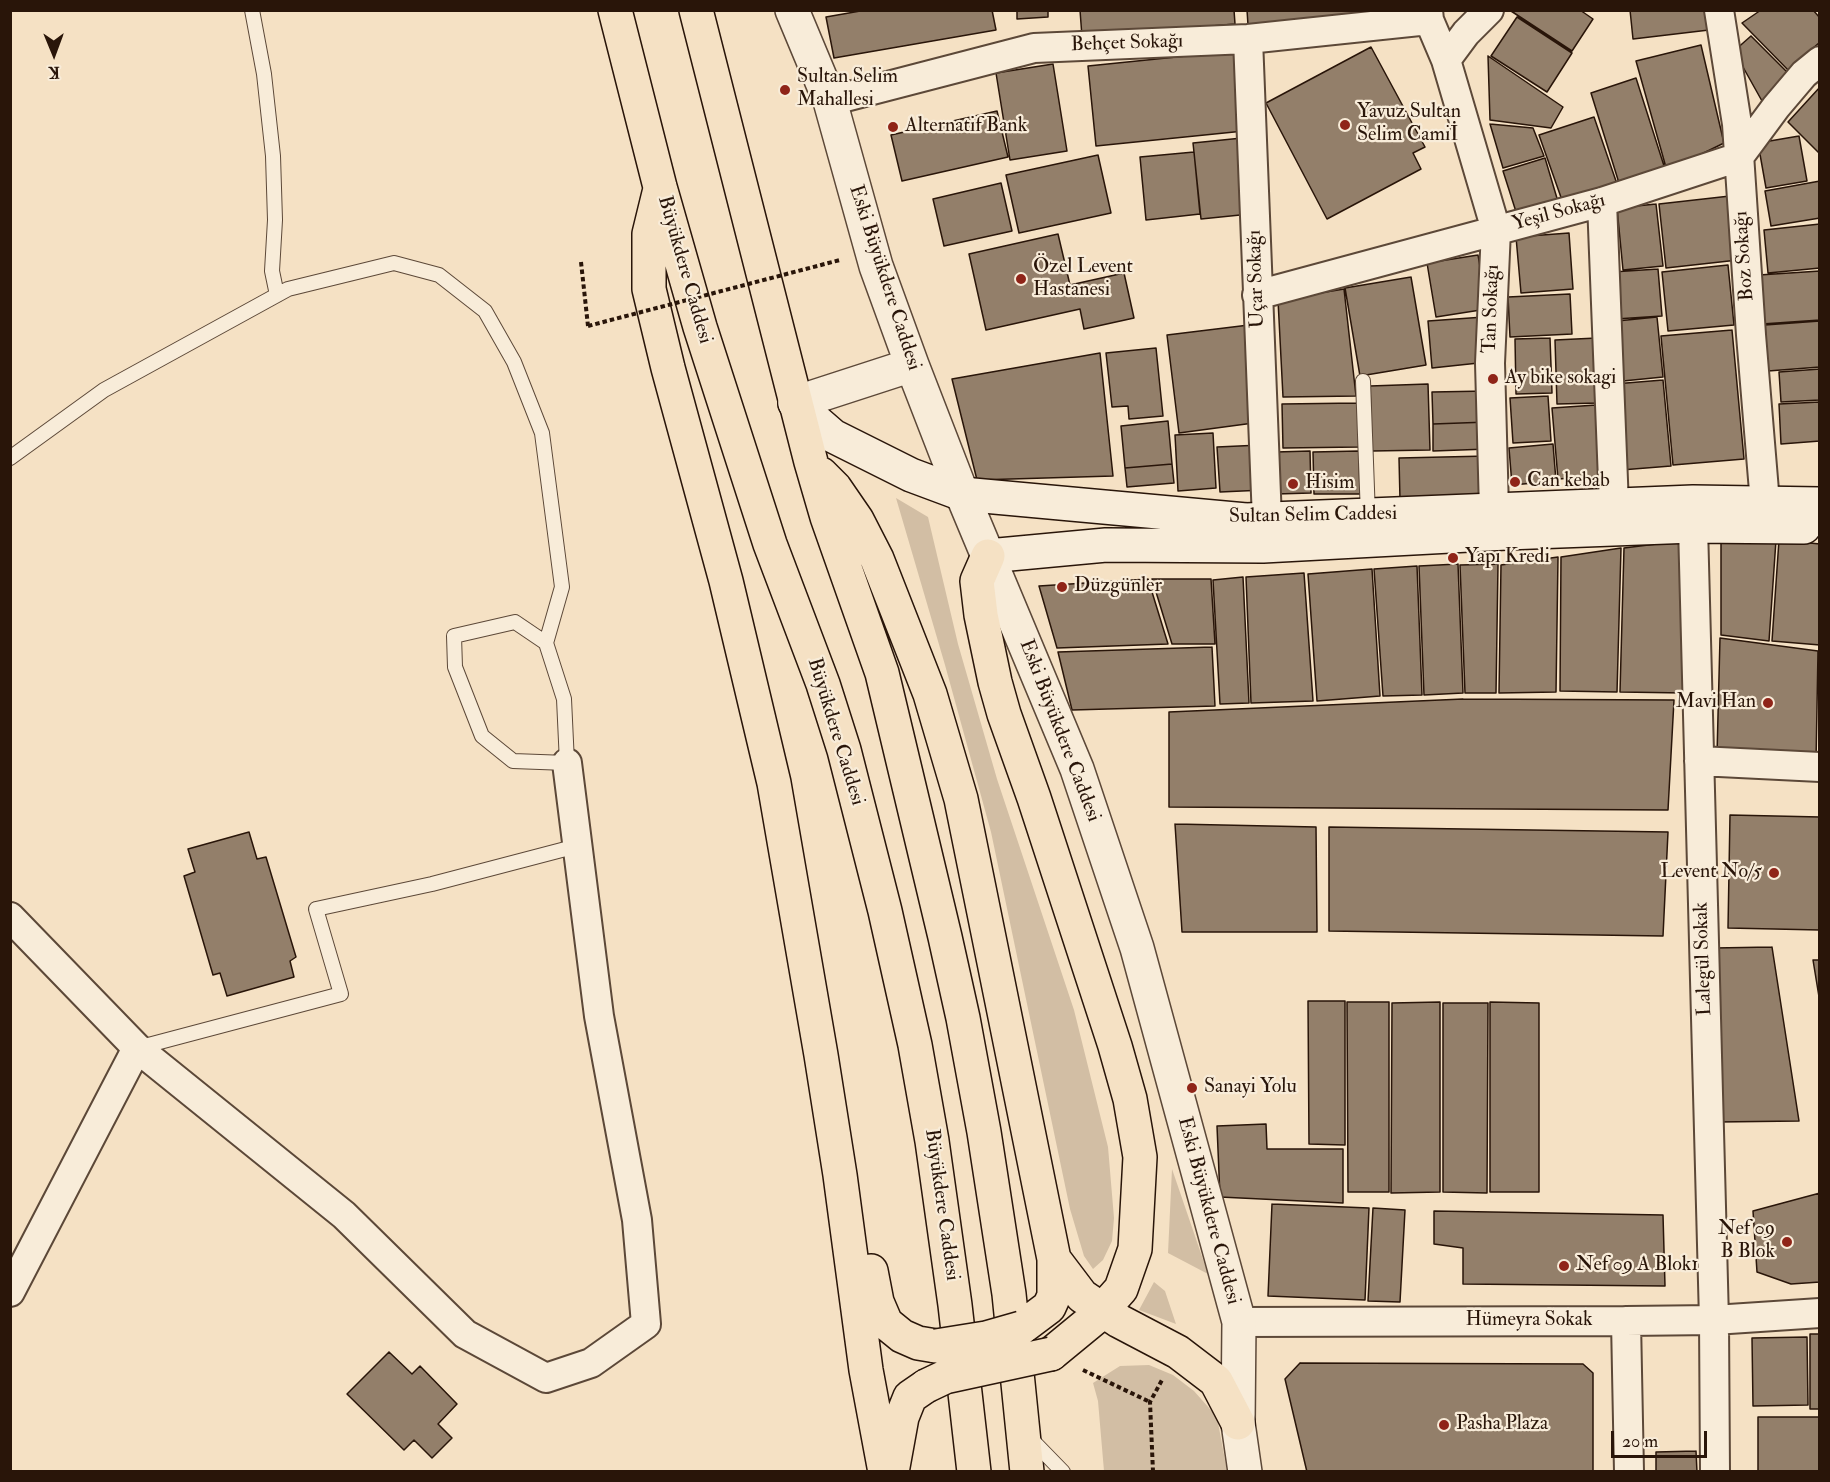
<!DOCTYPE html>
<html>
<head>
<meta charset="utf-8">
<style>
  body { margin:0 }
  #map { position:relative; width:1830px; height:1482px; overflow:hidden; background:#f5e1c4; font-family:"IM FELL Double Pica",serif }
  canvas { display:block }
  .frame { position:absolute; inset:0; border:12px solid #291509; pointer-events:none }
  .north { position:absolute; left:24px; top:24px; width:60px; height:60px; -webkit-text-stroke:4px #f8ecd9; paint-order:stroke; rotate:179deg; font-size:16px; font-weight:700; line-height:24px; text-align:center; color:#291509 }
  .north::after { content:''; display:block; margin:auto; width:21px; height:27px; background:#291509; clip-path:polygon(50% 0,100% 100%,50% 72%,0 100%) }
  .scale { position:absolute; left:1611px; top:1431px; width:96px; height:27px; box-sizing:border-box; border:3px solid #291509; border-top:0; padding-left:8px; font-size:18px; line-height:21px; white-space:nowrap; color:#291509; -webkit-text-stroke:4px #f8ecd9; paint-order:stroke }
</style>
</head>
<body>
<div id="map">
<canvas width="1830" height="1482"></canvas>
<div class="frame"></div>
<div class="north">K</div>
<div class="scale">20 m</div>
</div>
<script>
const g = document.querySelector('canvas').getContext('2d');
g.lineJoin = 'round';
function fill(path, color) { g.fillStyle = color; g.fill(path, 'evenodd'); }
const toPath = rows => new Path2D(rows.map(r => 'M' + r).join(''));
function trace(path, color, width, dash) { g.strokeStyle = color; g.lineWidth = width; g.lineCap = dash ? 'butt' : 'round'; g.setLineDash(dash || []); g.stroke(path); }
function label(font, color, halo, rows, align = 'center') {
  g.font = font + ' "IM FELL Double Pica",serif'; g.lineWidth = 4.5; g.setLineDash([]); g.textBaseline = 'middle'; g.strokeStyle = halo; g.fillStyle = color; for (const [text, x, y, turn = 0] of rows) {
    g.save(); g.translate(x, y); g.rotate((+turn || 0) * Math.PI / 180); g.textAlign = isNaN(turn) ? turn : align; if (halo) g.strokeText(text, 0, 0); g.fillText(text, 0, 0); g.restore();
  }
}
fill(toPath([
  [896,498,928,517,958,644,997,779,1074,1010,1108,1147,1114,1218,1112,1241,1103,1260,1093,1269,1084,1256,1070,1209,991,832,945,665],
  [1172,1169,1208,1274,1168,1253],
  [1154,1282,1165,1291,1176,1324,1139,1310],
  [1149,1365,1173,1375,1194,1391,1217,1417,1227,1471,1104,1471,1098,1401,1093,1383,1120,1366]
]), '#d2bea4');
const building = toPath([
  [866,10,992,10,996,30,834,58,826,17,866,10],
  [1017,10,1048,10,1048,17,1017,19,1017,10],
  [1080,10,1234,10,1235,24,1082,37,1080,10],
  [1247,10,1408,10,1408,15,1248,25,1247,10],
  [1580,10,1593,19,1572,51,1511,11,1580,10],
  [1630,10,1707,10,1709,30,1633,39,1630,10],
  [1761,10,1813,10,1820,18,1820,42,1788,70,1742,23,1761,10],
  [1517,17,1572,53,1547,92,1491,56,1517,17],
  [1751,36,1791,76,1762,101,1734,51,1751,36],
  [1701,45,1724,143,1667,171,1636,61,1701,45],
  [1371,47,1425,147,1413,153,1421,169,1327,219,1266,103,1371,47],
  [1235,51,1244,131,1096,146,1088,66,1235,51],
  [1488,56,1563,107,1551,128,1490,120,1488,56],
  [1053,64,1067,151,1010,160,996,73,1053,64],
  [1636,78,1665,169,1619,183,1591,93,1636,78],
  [1820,87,1820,154,1788,122,1820,87],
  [997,111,1008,157,902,181,891,135,997,111],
  [1594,117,1617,184,1563,203,1539,135,1594,117],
  [1490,124,1533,128,1544,156,1503,168,1490,124],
  [1799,136,1807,181,1766,188,1758,143,1799,136],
  [1242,138,1250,214,1201,219,1193,143,1242,138],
  [1194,152,1200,214,1146,220,1140,157,1194,152],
  [1098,155,1111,213,1019,233,1006,175,1098,155],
  [1545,158,1559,205,1518,218,1503,171,1545,158],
  [1820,181,1820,218,1771,226,1765,191,1820,181],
  [1001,183,1012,231,944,246,933,199,1001,183],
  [1730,196,1738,260,1666,268,1659,204,1730,196],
  [1656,204,1663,266,1623,270,1617,208,1656,204],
  [1820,224,1820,268,1768,273,1764,230,1820,224],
  [1569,233,1573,289,1521,293,1516,237,1569,233],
  [1058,234,1070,285,1124,273,1134,318,1084,329,1080,309,986,330,969,254,1058,234],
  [1478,255,1487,309,1436,317,1427,263,1478,255],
  [1728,265,1734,325,1668,331,1662,272,1728,265],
  [1658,269,1662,316,1616,319,1612,272,1658,269],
  [1820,271,1820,320,1762,324,1759,275,1820,271],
  [1411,277,1426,365,1360,376,1345,288,1411,277],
  [1344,289,1356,396,1283,397,1278,300,1344,289],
  [1570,294,1572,334,1510,337,1508,297,1570,294],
  [1484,317,1488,362,1432,368,1428,321,1484,317],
  [1657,317,1663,377,1623,381,1617,321,1657,317],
  [1820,321,1820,367,1768,371,1765,325,1820,321],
  [1249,325,1261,422,1179,433,1167,335,1249,325],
  [1732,330,1744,459,1673,465,1661,336,1732,330],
  [1550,338,1552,393,1516,394,1515,339,1550,338],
  [1597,338,1599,403,1557,404,1555,340,1597,338],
  [1156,348,1163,416,1129,419,1128,406,1112,407,1106,353,1156,348],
  [1100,353,1113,476,977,480,952,379,1100,353],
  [1820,369,1820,400,1781,402,1779,372,1820,369],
  [1663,380,1671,466,1621,470,1614,384,1663,380],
  [1428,384,1430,450,1372,451,1370,386,1428,384],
  [1487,391,1488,422,1433,424,1432,392,1487,391],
  [1548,396,1551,441,1513,443,1510,398,1548,396],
  [1820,402,1820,441,1781,444,1779,404,1820,402],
  [1358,403,1359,447,1283,448,1282,404,1358,403],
  [1596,405,1602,476,1558,479,1552,408,1596,405],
  [1168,421,1172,464,1125,468,1121,426,1168,421],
  [1488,422,1488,449,1433,451,1433,424,1488,422],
  [1213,433,1216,488,1178,491,1175,435,1213,433],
  [1553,444,1556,481,1512,485,1509,448,1553,444],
  [1261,445,1264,490,1220,492,1217,447,1261,445],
  [1310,451,1311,493,1276,494,1276,452,1310,451],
  [1359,451,1360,494,1314,494,1313,452,1359,451],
  [1488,456,1489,498,1400,500,1399,458,1488,456],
  [1172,464,1174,483,1127,487,1125,468,1172,464],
  [1689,540,1685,693,1620,692,1624,548,1689,540],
  [1721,540,1776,540,1769,641,1721,635,1721,540],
  [1779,540,1820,544,1820,645,1772,641,1779,540],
  [1621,548,1617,692,1560,691,1561,557,1621,548],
  [1558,557,1556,692,1499,693,1501,565,1558,557],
  [1458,564,1463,693,1424,695,1419,566,1458,564],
  [1498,564,1496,693,1465,693,1460,565,1498,564],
  [1417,566,1422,695,1383,696,1374,569,1417,566],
  [1372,569,1380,696,1317,701,1308,574,1372,569],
  [1304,573,1313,701,1251,703,1246,577,1304,573],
  [1243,577,1249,703,1220,704,1213,580,1243,577],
  [1148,579,1168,644,1057,648,1039,586,1148,579],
  [1152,579,1211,579,1215,644,1172,644,1152,579],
  [1720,638,1818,651,1816,762,1717,755,1720,638],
  [1212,647,1215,706,1072,710,1058,652,1212,647],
  [1463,699,1674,700,1668,810,1169,807,1169,712,1463,699],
  [1730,815,1820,817,1820,930,1728,928,1730,815],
  [1175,824,1316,827,1317,932,1182,932,1175,824],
  [1329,827,1668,832,1663,936,1329,931,1329,827],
  [249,832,257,859,266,857,296,957,290,961,294,977,227,996,220,973,213,975,184,876,195,872,188,849,249,832],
  [1772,947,1799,1121,1717,1122,1714,948,1772,947],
  [1813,960,1820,960,1820,1003,1813,960],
  [1308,1001,1345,1001,1345,1145,1309,1144,1308,1001],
  [1347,1002,1389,1002,1389,1192,1348,1192,1347,1002],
  [1440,1002,1440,1192,1391,1193,1392,1003,1440,1002],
  [1490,1002,1539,1003,1539,1192,1490,1192,1490,1002],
  [1443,1003,1488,1003,1487,1193,1443,1192,1443,1003],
  [1266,1124,1267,1149,1343,1149,1343,1203,1220,1197,1217,1126,1266,1124],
  [1820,1193,1820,1282,1791,1284,1757,1272,1753,1211,1820,1193],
  [1272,1204,1369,1208,1365,1300,1268,1296,1272,1204],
  [1373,1208,1405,1210,1400,1302,1368,1301,1373,1208],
  [1434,1211,1663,1215,1665,1286,1463,1284,1463,1248,1434,1244,1434,1211],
  [1810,1334,1820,1334,1820,1409,1810,1409,1810,1334],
  [1807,1337,1808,1405,1753,1406,1752,1338,1807,1337],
  [389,1352,412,1374,420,1366,457,1404,438,1424,452,1438,432,1458,414,1440,404,1450,347,1394,389,1352],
  [1300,1363,1583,1364,1593,1373,1593,1472,1307,1472,1285,1379,1300,1363],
  [1758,1417,1820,1417,1820,1472,1758,1472,1758,1417],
  [1696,1451,1697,1472,1656,1472,1656,1452,1696,1451]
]);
fill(building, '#937f6a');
trace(building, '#291509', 1.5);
const service = toPath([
  [252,10,264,74,273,156,275,220,272,271,277,295],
  [1363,381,1368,516],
  [10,458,104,390,288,289,394,263,439,275,485,311,514,362,542,433,562,587,546,643,564,699,567,763,513,761,482,736,455,667,454,636,515,622,546,643],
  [137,1048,341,994,316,909,432,884,577,846],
  [1029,1437,1063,1472]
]);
const minor = toPath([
  [1428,10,1429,20,1446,60,1496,230,1490,363,1494,510],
  [1719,10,1737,124,1751,335,1765,503],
  [1248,39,1267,520],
  [1446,60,1466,33,1489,10],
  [830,101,1034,48,1248,39,1429,20],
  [1602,202,1614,506],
  [1257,295,1602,202,1739,157,1776,107,1804,74,1820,61],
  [1693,526,1714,1320,1715,1472],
  [1699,761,1820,767],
  [10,917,137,1048,344,1215,465,1334,546,1378,591,1363,646,1324,637,1220,599,1016,567,763],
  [10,1292,137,1048],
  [1626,1321,1629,1472],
  [1239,1322,1626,1321,1714,1320,1820,1313]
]);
const tertiary = toPath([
  [792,10,830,101,876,266,912,365,962,494,1077,769,1137,948,1239,1322,1238,1423,1245,1472],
  [795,403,912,365]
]);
const secondary = toPath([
  [795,403,833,436,911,475,962,494,1246,520,1693,502,1820,504],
  [988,556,1106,545,1263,546,1506,533,1693,526,1804,527]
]);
const primary = toPath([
  [615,10,660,187,700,327,770,544,823,684,844,750,885,911,915,1045,932,1141,955,1305,974,1472],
  [696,10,811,462,827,517,882,673,945,937,963,1018,984,1132,1009,1294,1027,1472],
  [660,189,649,234,649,289,668,368,726,581,774,783,821,1055,840,1175,866,1370,885,1472],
  [821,474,835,488,857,520,877,559,930,694,961,799,1054,1259,1054,1296,1049,1307,1021,1328],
  [988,556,977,581,981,615,995,682,1004,714,1034,798,1115,1046,1130,1099,1140,1157,1135,1249,1121,1289,1096,1317,1051,1354],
  [1054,1259,1082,1296,1119,1321,1178,1352,1216,1381,1238,1423],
  [871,1271,877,1302,886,1323,902,1336,918,1343,936,1346],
  [892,1472,902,1417,910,1397,926,1386]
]);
trace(service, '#5c4838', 16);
trace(minor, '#5c4838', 32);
trace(tertiary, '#5c4838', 36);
trace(secondary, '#291509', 36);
trace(primary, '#291509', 36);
trace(toPath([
  [581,262,588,326],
  [1083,1370,1150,1402],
  [1153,1472,1150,1402,1162,1380]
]), '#291509', 4, [4.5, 3]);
trace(service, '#f8ecd9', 14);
trace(minor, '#f8ecd9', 28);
trace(tertiary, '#f8ecd9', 33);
trace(secondary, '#f8ecd9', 33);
trace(primary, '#f5e1c4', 33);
const primaryBridge = toPath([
  [936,1346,986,1338,1021,1328],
  [926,1386,945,1377,1051,1354]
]);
trace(primaryBridge, '#291509', 36, []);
trace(toPath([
  [588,326,840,260]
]), '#291509', 4, [4.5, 3]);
trace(primaryBridge, '#f5e1c4', 33);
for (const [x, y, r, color] of [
  [785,90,6,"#8f2418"],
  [1345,125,6,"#8f2418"],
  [893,127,6,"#8f2418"],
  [1021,279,6,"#8f2418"],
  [1493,379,6,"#8f2418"],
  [1515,482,6,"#8f2418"],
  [1293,484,6,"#8f2418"],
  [1453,558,6,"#8f2418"],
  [1062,587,6,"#8f2418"],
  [1768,703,6,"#8f2418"],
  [1774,873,6,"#8f2418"],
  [1192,1088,6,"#8f2418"],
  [1787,1242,6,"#8f2418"],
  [1564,1266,6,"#8f2418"],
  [1444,1425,6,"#8f2418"]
]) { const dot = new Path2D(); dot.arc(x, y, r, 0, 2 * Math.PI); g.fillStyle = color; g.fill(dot); trace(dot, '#f8ecd9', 2); }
label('20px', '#291509', '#f8ecd9', [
  ["Behçet Sokağı",1127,44,-2],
  ["Yeşil Sokağı",1559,213,-15],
  ["Boz Sokağı",1745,256,-94],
  ["Büyükdere Caddesi",684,270,74],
  ["Eski Büyükdere Caddesi",884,278,72],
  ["Uçar Sokağı",1257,279,-92],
  ["Tan Sokağı",1492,309,-88],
  ["Sultan Selim Caddesi",1313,516,-1],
  ["Eski Büyükdere Caddesi",1059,731,69],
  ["Büyükdere Caddesi",835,732,73],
  ["Lalegül Sokak",1704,959,-92],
  ["Büyükdere Caddesi",941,1205,82],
  ["Eski Büyükdere Caddesi",1208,1211,75],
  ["Hümeyra Sokak",1529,1321]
]);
label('20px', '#291509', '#f8ecd9', [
  ["Sultan Selim",797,78],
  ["Mahallesi",797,101],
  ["Yavuz Sultan",1357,113],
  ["Selim Camiİ",1357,136],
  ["Alternatif Bank",905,127],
  ["Özel Levent",1033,268],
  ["Hastanesi",1033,291],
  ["Ay bike sokagi",1505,379],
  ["Can kebab",1527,482],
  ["Hisim",1305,484],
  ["Yapı Kredi",1465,558],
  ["Düzgünler",1074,587],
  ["Mavi Han",1756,703,"right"],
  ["Levent No/5",1762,873,"right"],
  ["Sanayi Yolu",1204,1088],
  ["Nef 09",1775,1230,"right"],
  ["B Blok",1775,1253,"right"],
  ["Nef 09 A Blok1",1576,1266],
  ["Pasha Plaza",1456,1425]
], 'left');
</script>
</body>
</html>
